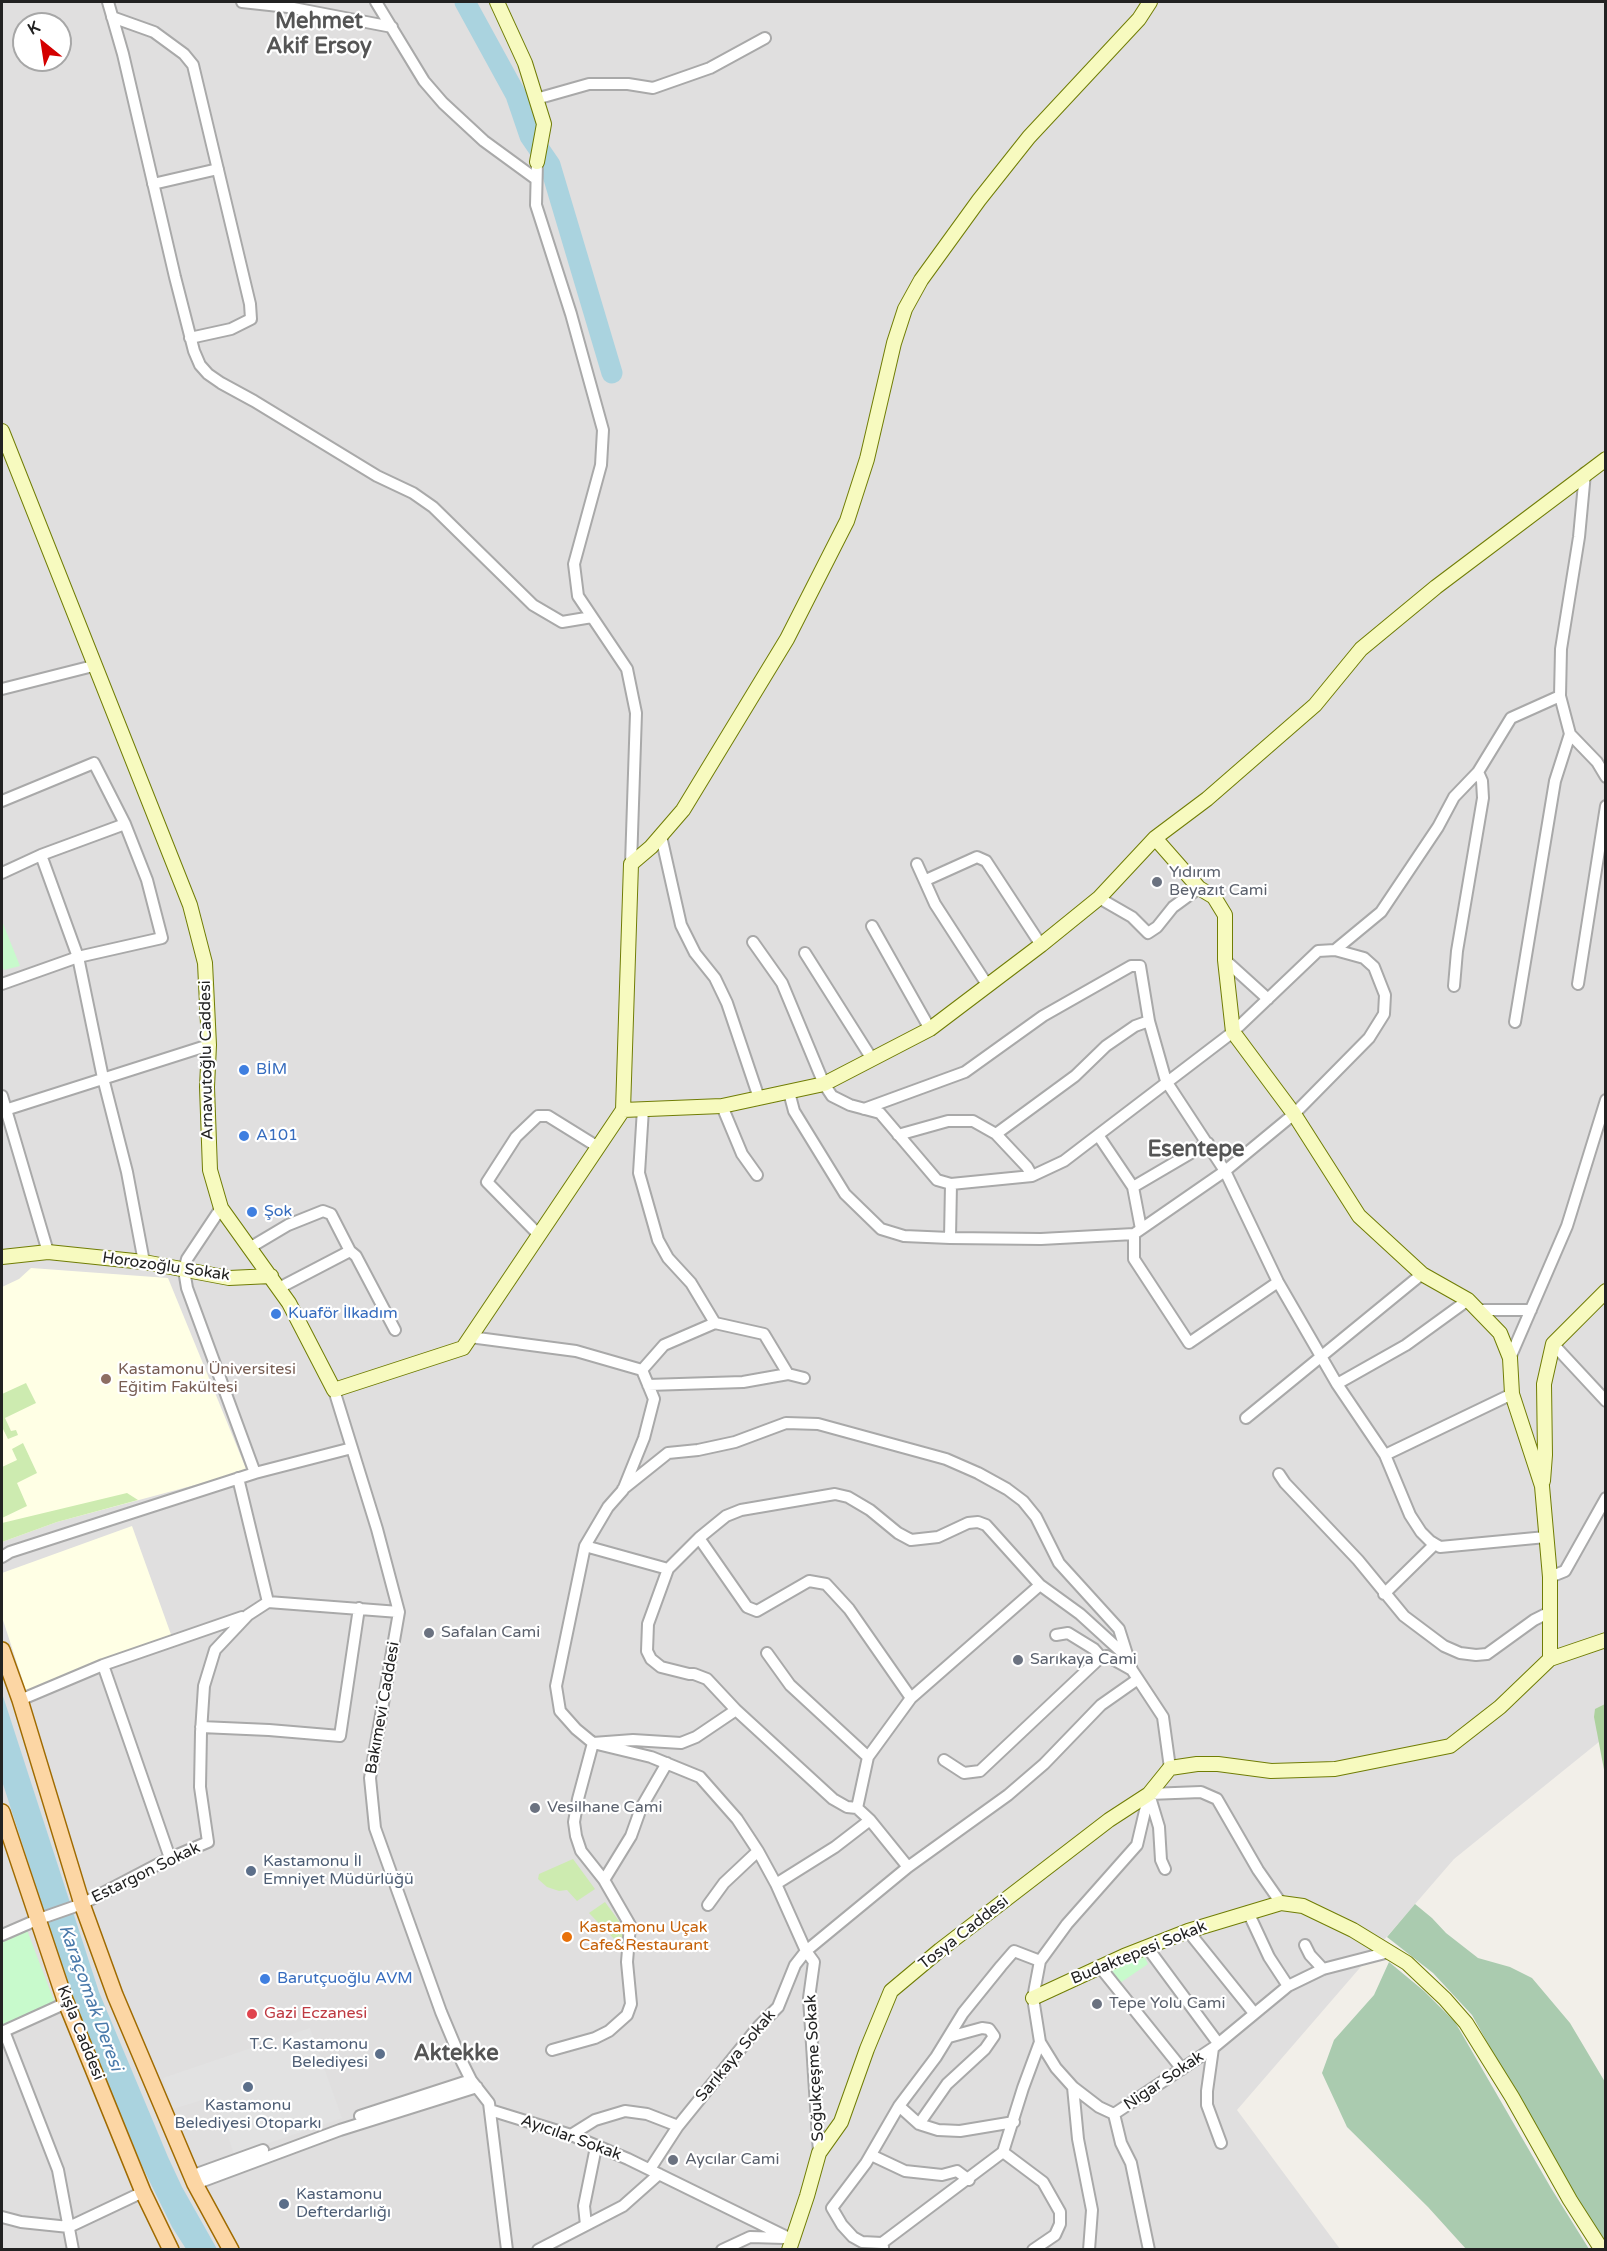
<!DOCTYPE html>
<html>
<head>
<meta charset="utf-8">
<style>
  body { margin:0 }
  #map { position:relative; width:1607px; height:2251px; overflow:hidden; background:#f2efe9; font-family:"Varela Round",sans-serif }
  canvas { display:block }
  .frame { position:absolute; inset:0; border:3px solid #222; pointer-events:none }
  .north { position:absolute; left:12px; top:12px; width:60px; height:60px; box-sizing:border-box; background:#fff; border:2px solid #a7a7a7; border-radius:50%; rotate:330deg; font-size:16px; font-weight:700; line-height:24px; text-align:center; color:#222 }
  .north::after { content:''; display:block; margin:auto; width:21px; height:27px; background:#d40000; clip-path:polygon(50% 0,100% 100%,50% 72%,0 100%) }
</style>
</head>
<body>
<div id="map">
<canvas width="1607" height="2251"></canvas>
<div class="frame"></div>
<div class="north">K</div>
</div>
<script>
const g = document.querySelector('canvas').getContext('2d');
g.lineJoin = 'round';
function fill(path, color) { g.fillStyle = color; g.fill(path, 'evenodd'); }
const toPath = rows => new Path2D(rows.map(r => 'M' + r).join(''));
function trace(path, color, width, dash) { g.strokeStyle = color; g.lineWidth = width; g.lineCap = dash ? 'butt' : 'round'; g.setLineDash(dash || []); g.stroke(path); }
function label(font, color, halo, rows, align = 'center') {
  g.font = font + ' "Varela Round",sans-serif'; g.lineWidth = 4.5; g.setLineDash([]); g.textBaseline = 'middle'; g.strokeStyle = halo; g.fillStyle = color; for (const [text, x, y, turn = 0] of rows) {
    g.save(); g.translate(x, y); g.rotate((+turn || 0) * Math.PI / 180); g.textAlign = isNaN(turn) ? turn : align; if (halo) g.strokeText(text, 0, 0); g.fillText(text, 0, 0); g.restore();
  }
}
fill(toPath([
  [2,2,1605,2,1605,1737,1454,1859,1237,2110,1340,2249,2,2250],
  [24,24,60,24,60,60,24,60]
]), '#e0dfdf');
fill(toPath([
  [31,1268,168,1278,247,1471,57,1522,2,1542,2,1287,19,1279],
  [132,1526,173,1640,26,1691,2,1617,2,1573]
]), '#ffffe5');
fill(toPath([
  [26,1383,36,1403,5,1418,11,1431,16,1430,18,1435,8,1439,3,1429,2,1430,2,1394],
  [23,1443,37,1473,17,1483,27,1506,2,1518,2,1467,17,1460,12,1449],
  [127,1493,138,1500,57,1522,2,1542,2,1523],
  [573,1859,595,1889,577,1901,567,1890,559,1891,547,1887,538,1879,539,1874],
  [605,1902,627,1932,621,1946,589,1913]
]), '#cdebb0');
fill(toPath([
  [1605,1704,1605,1775,1594,1717,1595,1709]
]), '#add19e');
fill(toPath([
  [1415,1904,1432,1918,1446,1933,1478,1958,1510,1967,1532,1978,1570,2023,1605,2082,1605,2246,1582,2213,1472,2015,1433,1973,1387,1937],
  [1389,1962,1424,1991,1455,2022,1551,2188,1589,2249,1466,2249,1428,2207,1347,2127,1322,2073,1334,2040,1374,1995]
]), '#aacbaf');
fill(toPath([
  [2,921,20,966,4,970,2,965],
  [27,1930,56,2006,2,2032,2,1942],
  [1143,1954,1148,1964,1120,1983,1109,1970]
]), '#c8facc');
fill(toPath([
  [310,2028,342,2118,234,2155,215,2096,173,2109,163,2078]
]), '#e2e2e2');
fill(toPath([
  [2,1693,99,1992,168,2157,182,2187,217,2249,186,2249,172,2227,143,2168,73,2001,2,1781]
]), '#aad3df');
trace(toPath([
  [465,2,516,95,530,136,550,165,612,373]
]), '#aad3df', 21);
const street = toPath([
  [108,2,123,54,175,277,194,351,200,365,208,374,221,383,254,401,377,476,413,493,433,507,533,605,562,622,592,617],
  [242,2,288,7,392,27],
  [376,2,424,81,443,103,484,141,536,179],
  [112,17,154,32,184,54,193,65,250,304,251,319,231,329,190,338],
  [536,99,589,84,628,84,653,88,710,68,765,38],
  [537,162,536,205,571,314,603,430,601,465,574,564,578,596,627,669,636,713,631,864],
  [153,184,218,169],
  [1585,473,1579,537,1561,649,1560,696,1570,734,1597,762,1606,777],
  [2,689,93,666],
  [2,801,94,763,125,824,147,880,162,938,78,957,2,984],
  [661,836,681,925,695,953,715,978,727,1003,759,1098],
  [41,855,78,957,103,1078,127,1172,144,1262],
  [917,864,935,904,988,986],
  [2,873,41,855,125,824],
  [926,880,977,857,986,861,1041,945],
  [1099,898,1132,917,1148,933,1157,927,1173,907,1199,888],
  [872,926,930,1029],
  [753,942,782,983,824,1084,832,1096,850,1105,880,1113,937,1180,951,1184,1032,1176,1064,1161,1098,1135,1233,1032,1318,951,1335,950,1381,912,1438,827,1454,797,1478,772,1511,718,1560,696],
  [805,953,872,1059],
  [1225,960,1268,999],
  [1578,984,1606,806],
  [1454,986,1457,951,1483,798,1482,781,1478,772],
  [1515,1022,1555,781,1570,734],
  [789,1092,794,1111,845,1194,881,1229,904,1236,950,1238,1041,1239,1134,1234,1225,1171,1294,1114,1369,1038,1384,1014,1385,995,1374,967,1364,958,1335,950],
  [2,1096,48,1252],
  [722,1106,742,1154,757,1175],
  [643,1109,639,1173,658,1240,668,1258,691,1283,715,1323],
  [864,1109,965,1072,1043,1016,1131,966,1140,966,1149,1021,1166,1081,1225,1171,1278,1282,1337,1384,1385,1455,1410,1515,1421,1532,1430,1541,1440,1547,1546,1537],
  [2,1111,209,1045],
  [996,1134,1075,1076,1106,1046,1135,1026,1149,1021],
  [898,1135,948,1121,973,1121,996,1134,1027,1167,1032,1176],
  [1098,1135,1133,1187,1141,1229],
  [1133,1187,1208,1143],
  [221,1208,187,1259,184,1270,187,1288,255,1473],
  [1134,1234,1134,1259,1189,1343,1278,1282],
  [539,1235,487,1182,516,1137,538,1116,548,1116,598,1147],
  [950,1238,951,1184],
  [251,1247,288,1225,323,1211,331,1214,350,1251,356,1256,395,1330],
  [279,1288,350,1251],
  [1477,1310,1531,1310],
  [715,1323,764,1334,788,1374],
  [470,1337,576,1351,642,1370,654,1399,644,1438,623,1490,608,1507,585,1546,556,1686,560,1711,576,1729,593,1743,651,1757,700,1777,737,1819,758,1851,776,1884,806,1951,814,1962,809,1998,819,2153],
  [1553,1344,1606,1401],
  [1510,1358,1567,1226,1606,1100],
  [642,1370,664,1345,715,1323],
  [1337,1384,1406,1345,1468,1300],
  [648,1385,743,1382,788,1374,804,1378],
  [334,1390,377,1529,399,1612,370,1778,375,1828,441,2012,462,2062,471,2080,489,2103,507,2250],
  [1246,1418,1422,1274],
  [1385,1455,1512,1394],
  [1279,1474,1285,1483,1358,1560,1404,1616,1444,1646,1460,1653,1476,1655,1487,1654,1534,1620,1550,1612],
  [238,1478,268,1602],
  [623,1489,668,1453,698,1450,735,1442,786,1423,818,1424,946,1459,978,1473,1007,1489,1023,1501,1036,1517,1059,1563,1119,1629,1132,1670,1163,1717,1170,1768],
  [699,1538,747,1607,757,1611,809,1581,826,1584,849,1609,911,1698],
  [585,1546,668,1569],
  [2,1557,10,1552,255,1473,352,1448],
  [1550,1577,1565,1571,1606,1498],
  [1384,1594,1435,1544],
  [1056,1635,1068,1633,1094,1649,1101,1657,1107,1656,1132,1670],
  [767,1653,790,1685,868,1757],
  [103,1665,170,1858],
  [20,1700,103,1665,242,1617],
  [201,1727,269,1730,340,1736,359,1608],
  [944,1760,964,1773,980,1771,1101,1657],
  [1149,1794,1201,1792,1217,1799,1258,1870,1281,1903],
  [1149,1794,1159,1827,1161,1860,1165,1869],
  [857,1808,847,1807,833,1799,736,1710,707,1679,694,1674,689,1674,661,1667,651,1659,647,1651,648,1624,668,1569,699,1538,726,1516,741,1510,835,1494,848,1497,870,1510,898,1533,911,1540,938,1537,968,1523,978,1522,986,1525,1040,1585],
  [908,1867,870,1820,857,1808,868,1757,911,1698,1040,1585,1080,1614,1125,1655],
  [604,1880,631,1836,641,1808,667,1763],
  [776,1884,835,1847,870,1820],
  [708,1905,724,1883,758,1851],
  [1248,1912,1269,1957,1288,1986],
  [1188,1931,1254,2013],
  [2,1935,39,1919,82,1904,170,1858,208,1842,200,1787,201,1732,204,1686,215,1650,248,1615,268,1602,399,1612],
  [1305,1945,1310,1955,1323,1969],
  [1147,1947,1218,2043],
  [1100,1967,1182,2069],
  [4,2031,58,2170,73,2250],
  [2,2032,66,2003],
  [1213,2048,1207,2091,1207,2105,1221,2143],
  [552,2050,595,2038,609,2031,627,2015,631,2004,627,1962,630,1925,604,1880,581,1851,576,1836,574,1822,578,1799,593,1743,633,1740,681,1743,696,1737,736,1710],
  [1073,2087,1099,2107,1114,2114,1121,2143,1131,2163,1149,2250],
  [899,2106,919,2124,938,2130,960,2131,1014,2122],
  [490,2110,571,2135,628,2159,791,2239],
  [1114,2114,1213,2048,1288,1986,1323,1969,1389,1952],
  [360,2116,471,2080],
  [919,2124,947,2084,985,2049,994,2036,989,2029,982,2028,949,2037],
  [571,2135,595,2120,625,2111,647,2114,678,2126],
  [1003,2152,1023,2088,1040,2042],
  [871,2155,905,2171,942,2175,957,2171,969,2180],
  [650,2169,678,2126,759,2026,778,2007,795,1965,806,1951,908,1867,1008,1795,1044,1764,1101,1705,1138,1679],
  [191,2176,263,2150],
  [195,2184,340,2130,477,2087],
  [2,2217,21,2222,69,2227,143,2192],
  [586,2225,584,2206,596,2147],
  [882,2243,862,2242,853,2237,842,2225,832,2208,866,2163,899,2106,936,2057,963,2013,1001,1966,1014,1951,1040,1961],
  [883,2247,882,2243,1003,2152,1043,2182,1060,2212,1060,2224,1055,2235,1033,2250],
  [538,2250,623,2206,659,2174],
  [722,2250,750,2237,785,2238],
  [1089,2250,1092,2210,1078,2139,1073,2087,1056,2068,1040,2042,1033,1998,1040,1961,1067,1924,1137,1845,1149,1794]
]);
const secondary = toPath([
  [497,2,525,63,544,124,537,162],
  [2,431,190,905,205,963,209,1045,207,1087,210,1170,221,1208,289,1303,334,1390,463,1348,623,1110,631,864,651,847,683,810,787,639,847,521,867,459,894,343,905,309,921,280,979,200,1029,137,1139,19,1150,2],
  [1155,838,1199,888,1214,897,1225,915,1225,960,1233,1032,1294,1114,1359,1216,1422,1274,1468,1300,1500,1333,1510,1358,1512,1394,1542,1486,1550,1577,1550,1659],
  [623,1110,722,1106,824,1084,930,1029,1041,945,1099,898,1155,838,1207,799,1315,705,1361,649,1436,587,1606,459],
  [2,1257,48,1252,144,1262,229,1278,271,1276],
  [1543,1481,1545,1455,1544,1384,1553,1344,1606,1291],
  [1033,1998,1124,1956,1188,1931,1281,1903,1303,1906,1353,1930,1407,1963,1445,1999,1466,2023,1512,2097,1570,2200,1602,2250],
  [789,2250,807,2196,819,2153,841,2122,867,2049,891,1991,940,1950,1109,1820,1149,1794,1170,1768,1197,1764,1218,1764,1271,1771,1335,1769,1450,1746,1500,1707,1550,1659,1606,1640]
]);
const primary = toPath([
  [2,1650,20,1700,82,1904,115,1995,195,2184,231,2250],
  [2,1812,65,2000,143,2192,171,2250]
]);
trace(street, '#a9a9a9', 14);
trace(secondary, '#707d05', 16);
trace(primary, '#a06b00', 18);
trace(street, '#fff', 10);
trace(secondary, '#f7fabf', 14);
trace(primary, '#fcd6a4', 15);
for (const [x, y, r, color] of [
  [1157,882,6,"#6b7280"],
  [244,1070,6,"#3f7fe0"],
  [244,1136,6,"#3f7fe0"],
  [252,1212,6,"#3f7fe0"],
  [276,1314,6,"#3f7fe0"],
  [106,1379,6,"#8d6e63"],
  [429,1633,6,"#6b7280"],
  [1018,1660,6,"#6b7280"],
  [535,1808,6,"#6b7280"],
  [251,1871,6,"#5c6f8a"],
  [567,1937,6,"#e8710a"],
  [265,1979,6,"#3f7fe0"],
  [1097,2004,6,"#6b7280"],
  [252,2014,6,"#e0444e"],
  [380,2054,6,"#5c6f8a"],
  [248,2087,6,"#5c6f8a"],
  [673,2160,6,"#6b7280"],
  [284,2204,6,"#5c6f8a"]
]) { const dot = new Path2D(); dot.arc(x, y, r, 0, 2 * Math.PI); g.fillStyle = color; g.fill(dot); trace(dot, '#fff', 2); }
label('16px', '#5b616d', '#fff', [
  ["Yıdırım",1169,873],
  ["Beyazıt Cami",1169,891],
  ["Safalan Cami",441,1633],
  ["Sarıkaya Cami",1030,1660],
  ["Vesilhane Cami",547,1808],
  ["Tepe Yolu Cami",1109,2004],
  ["Aycılar Cami",685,2160]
], 'left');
label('16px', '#222', '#fff', [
  ["Arnavutoğlu Caddesi",207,1060,-91],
  ["Horozoğlu Sokak",166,1267,8],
  ["Bakımevi Caddesi",383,1708,-80],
  ["Estargon Sokak",146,1873,-26],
  ["Tosya Caddesi",964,1933,-38],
  ["Budaktepesi Sokak",1139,1953,-22],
  ["Kışla Caddesi",80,2033,68],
  ["Sarıkaya Sokak",736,2056,-50],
  ["Soğukçeşme Sokak",815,2068,-93],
  ["Nigar Sokak",1164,2081,-34],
  ["Ayıcılar Sokak",571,2138,20]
]);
label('16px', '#366cbe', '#fff', [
  ["BİM",256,1070],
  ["A101",256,1136],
  ["Şok",264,1212],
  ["Kuaför İlkadım",288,1314],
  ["Barutçuoğlu AVM",277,1979]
], 'left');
label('16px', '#785e54', '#fff', [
  ["Kastamonu Üniversitesi",118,1370],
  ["Eğitim Fakültesi",118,1388]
], 'left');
label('16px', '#4e5e75', '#fff', [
  ["Kastamonu İl",263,1862],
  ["Emniyet Müdürlüğü",263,1880],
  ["T.C. Kastamonu",368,2045,"right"],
  ["Belediyesi",368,2063,"right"],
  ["Kastamonu",248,2106,"center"],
  ["Belediyesi Otoparkı",248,2124,"center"],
  ["Kastamonu",296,2195],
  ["Defterdarlığı",296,2213]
], 'left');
label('16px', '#c56008', '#fff', [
  ["Kastamonu Uçak",579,1928],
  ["Cafe&Restaurant",579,1946]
], 'left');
label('16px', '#be3a42', '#fff', [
  ["Gazi Eczanesi",264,2014]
], 'left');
label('italic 18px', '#4a7aab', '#fff', [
  ["Karaçomak Deresi",90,1998,70]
]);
label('bold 22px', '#555', '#fff', [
  ["Mehmet",319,22],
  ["Akif Ersoy",319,47],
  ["Esentepe",1196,1150],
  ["Aktekke",456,2054]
]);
</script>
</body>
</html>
